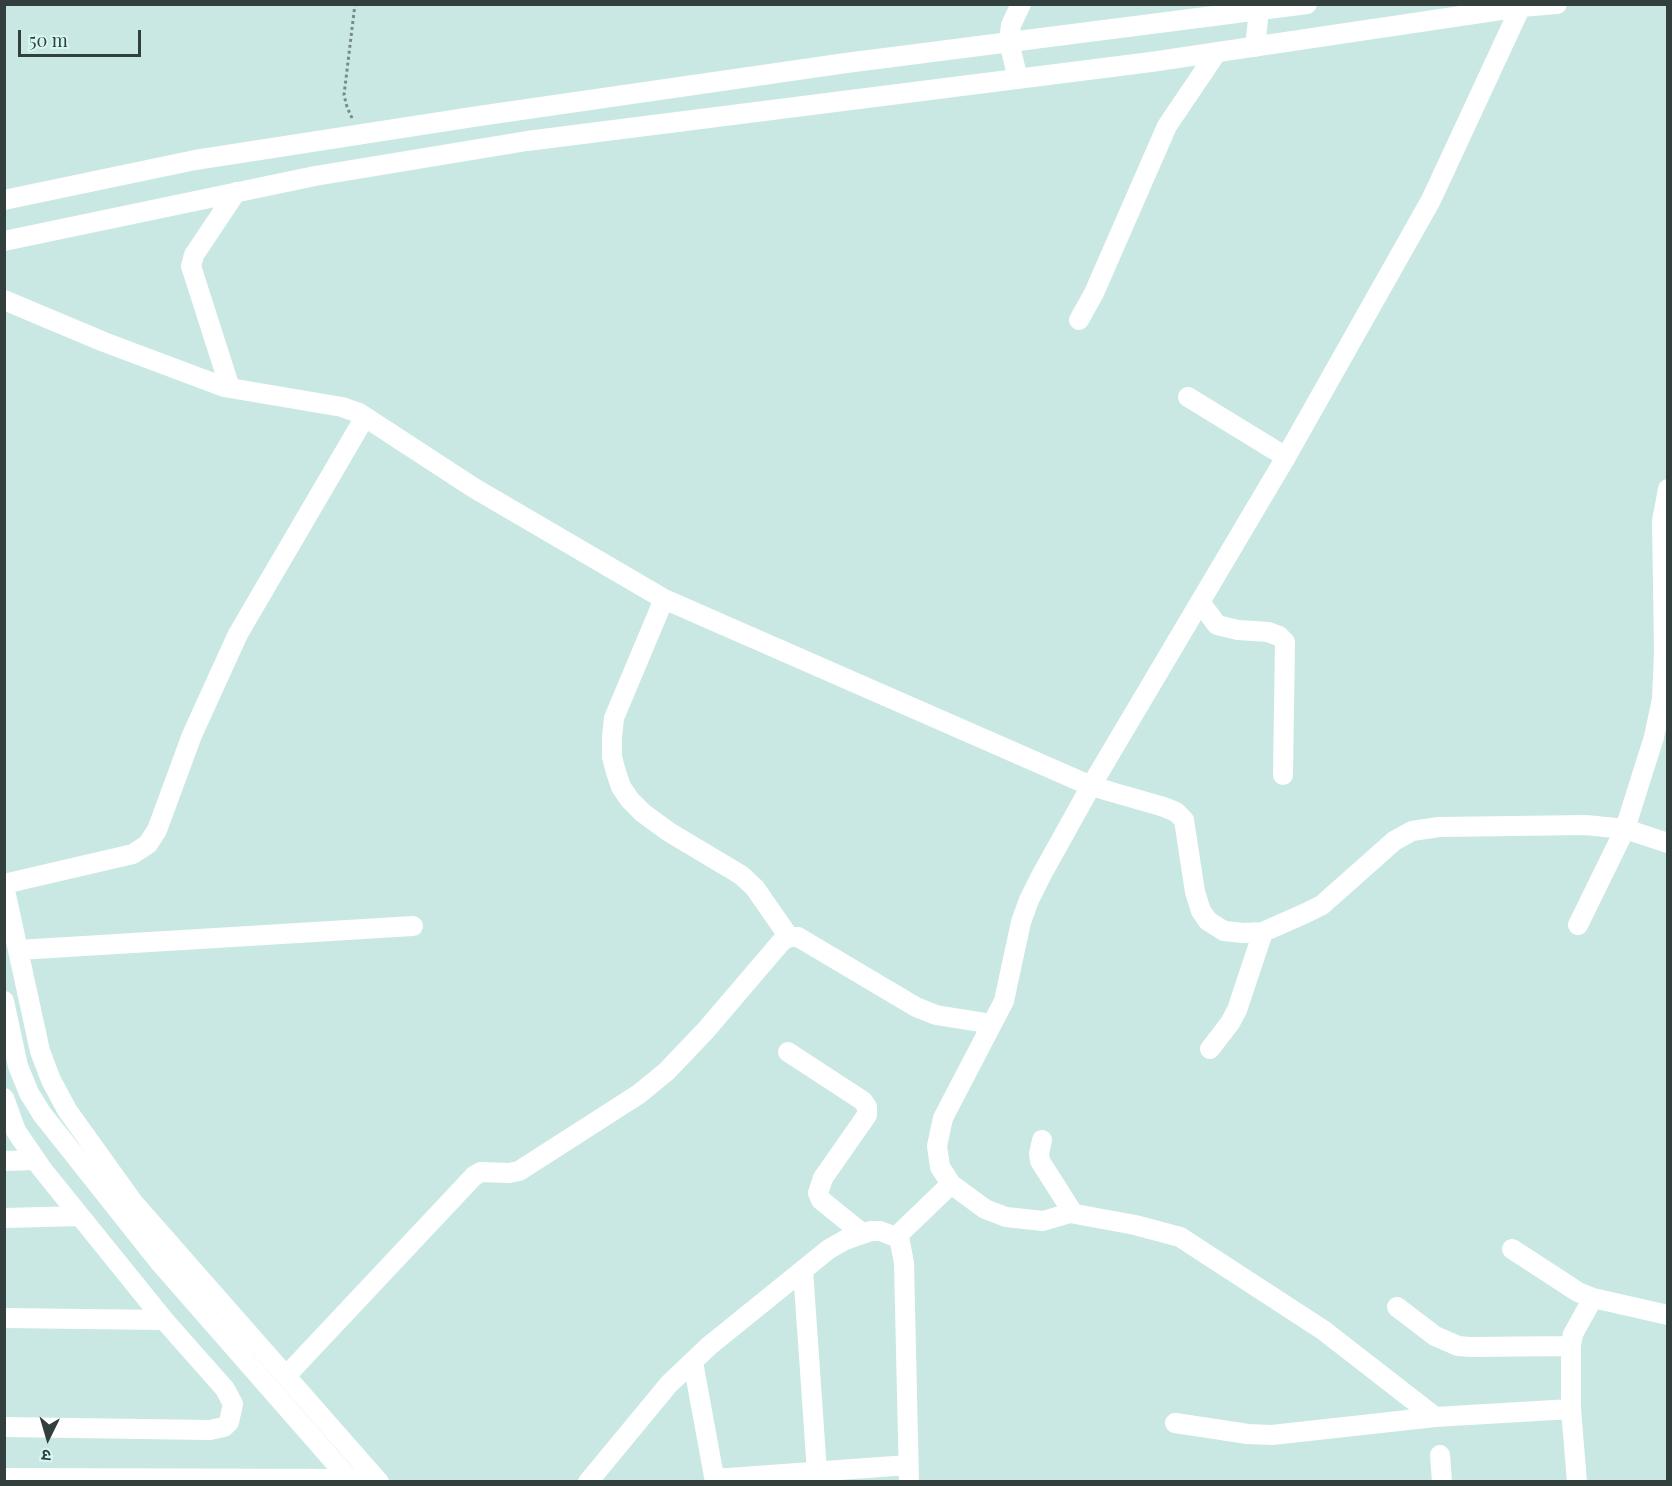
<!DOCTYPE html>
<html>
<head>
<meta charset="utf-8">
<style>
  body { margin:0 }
  #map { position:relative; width:1672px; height:1486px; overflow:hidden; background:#c9e8e4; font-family:"Playfair Display","Noto Sans Devanagari",serif }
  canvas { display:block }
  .frame { position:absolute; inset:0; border:6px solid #333f3d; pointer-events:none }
  .north { position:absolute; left:18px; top:1408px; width:60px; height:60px; -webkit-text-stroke:4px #d6f6f1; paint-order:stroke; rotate:185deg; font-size:16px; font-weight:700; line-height:24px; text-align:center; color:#333f3d }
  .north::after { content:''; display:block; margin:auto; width:21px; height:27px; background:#333f3d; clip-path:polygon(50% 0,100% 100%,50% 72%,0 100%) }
  .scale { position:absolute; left:18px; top:30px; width:123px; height:27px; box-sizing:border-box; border:3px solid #333f3d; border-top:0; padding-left:8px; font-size:18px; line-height:21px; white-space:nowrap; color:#333f3d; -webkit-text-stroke:4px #d6f6f1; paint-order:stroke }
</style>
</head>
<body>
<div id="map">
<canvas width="1672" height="1486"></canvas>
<div class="frame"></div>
<div class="north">उ</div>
<div class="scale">50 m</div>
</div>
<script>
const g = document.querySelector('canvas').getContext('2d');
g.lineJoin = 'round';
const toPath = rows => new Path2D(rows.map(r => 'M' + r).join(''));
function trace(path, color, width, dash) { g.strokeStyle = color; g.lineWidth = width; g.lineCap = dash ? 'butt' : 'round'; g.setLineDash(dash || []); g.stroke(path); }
trace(toPath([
  [352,118,347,107,344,95,355,4]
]), '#778b88', 3, [3, 3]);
trace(toPath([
  [1255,47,1259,10],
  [1018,79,1009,42,1011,25,1021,4],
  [4,200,195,160,479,116,846,63,1307,4],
  [4,241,315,176,527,141,1151,62,1521,7,1557,4],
  [4,300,104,342,224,387,342,407,359,413,474,488,664,599,1091,786,1164,807,1176,812,1184,820,1195,892,1201,911,1208,921,1224,931,1244,933,1263,932,1306,913,1322,905,1394,841,1412,831,1439,827,1586,825,1625,829,1668,843],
  [1079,320,1094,293,1167,126,1217,52],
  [230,388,191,266,194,255,236,192],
  [1188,397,1286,457],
  [664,599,614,718,612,737,612,757,616,772,621,787,630,800,643,813,669,832,741,875,755,888,789,937],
  [1200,602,1217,625,1238,630,1268,632,1279,636,1285,642,1283,775],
  [4,884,133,854,148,844,157,830,192,735,238,634,365,417],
  [4,886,40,1051,51,1080,67,1110,133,1202,379,1482],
  [1578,925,1625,829,1654,737,1662,699,1664,651,1662,521,1668,489],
  [18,950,413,926],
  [4,1001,18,1066,29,1093,42,1114,161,1264,352,1482],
  [1210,1049,1230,1023,1237,1010,1263,932],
  [788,1052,863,1101,867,1107,867,1115,823,1178,818,1193,821,1200,863,1234],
  [4,1098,16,1131,42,1169,164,1320,225,1389,233,1404,229,1422,224,1427,210,1430,4,1427],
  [1042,1140,1039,1154,1040,1161,1073,1213],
  [4,1161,35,1160],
  [4,1218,80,1216],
  [896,1237,951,1184],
  [1512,1249,1578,1292,1593,1298,1668,1315],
  [803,1270,817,1472],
  [1397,1307,1435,1336,1458,1346,1470,1347,1571,1346],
  [4,1318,164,1320],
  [693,1362,715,1482],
  [286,1376,474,1176,481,1172,509,1173,519,1171,639,1094,667,1071,706,1030,782,941,789,937,798,937,916,1007,936,1015,992,1024],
  [1435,1417,1323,1330,1180,1237,1135,1225,1070,1213,1043,1221,1006,1217,985,1209,951,1184,940,1167,937,1146,943,1118,1004,1001,1021,922,1029,900,1042,874,1091,786,1286,457,1431,200,1522,4],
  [1175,1423,1248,1434,1272,1435,1435,1417,1571,1409],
  [1440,1455,1442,1482],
  [4,1478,351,1479,358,1477],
  [715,1479,908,1465],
  [588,1482,669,1384,709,1346,829,1249,845,1240,871,1231,880,1231,896,1237,900,1242,904,1263,909,1482],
  [1577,1482,1571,1409,1571,1346,1573,1334,1593,1298]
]), '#fff', 20);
</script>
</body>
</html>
